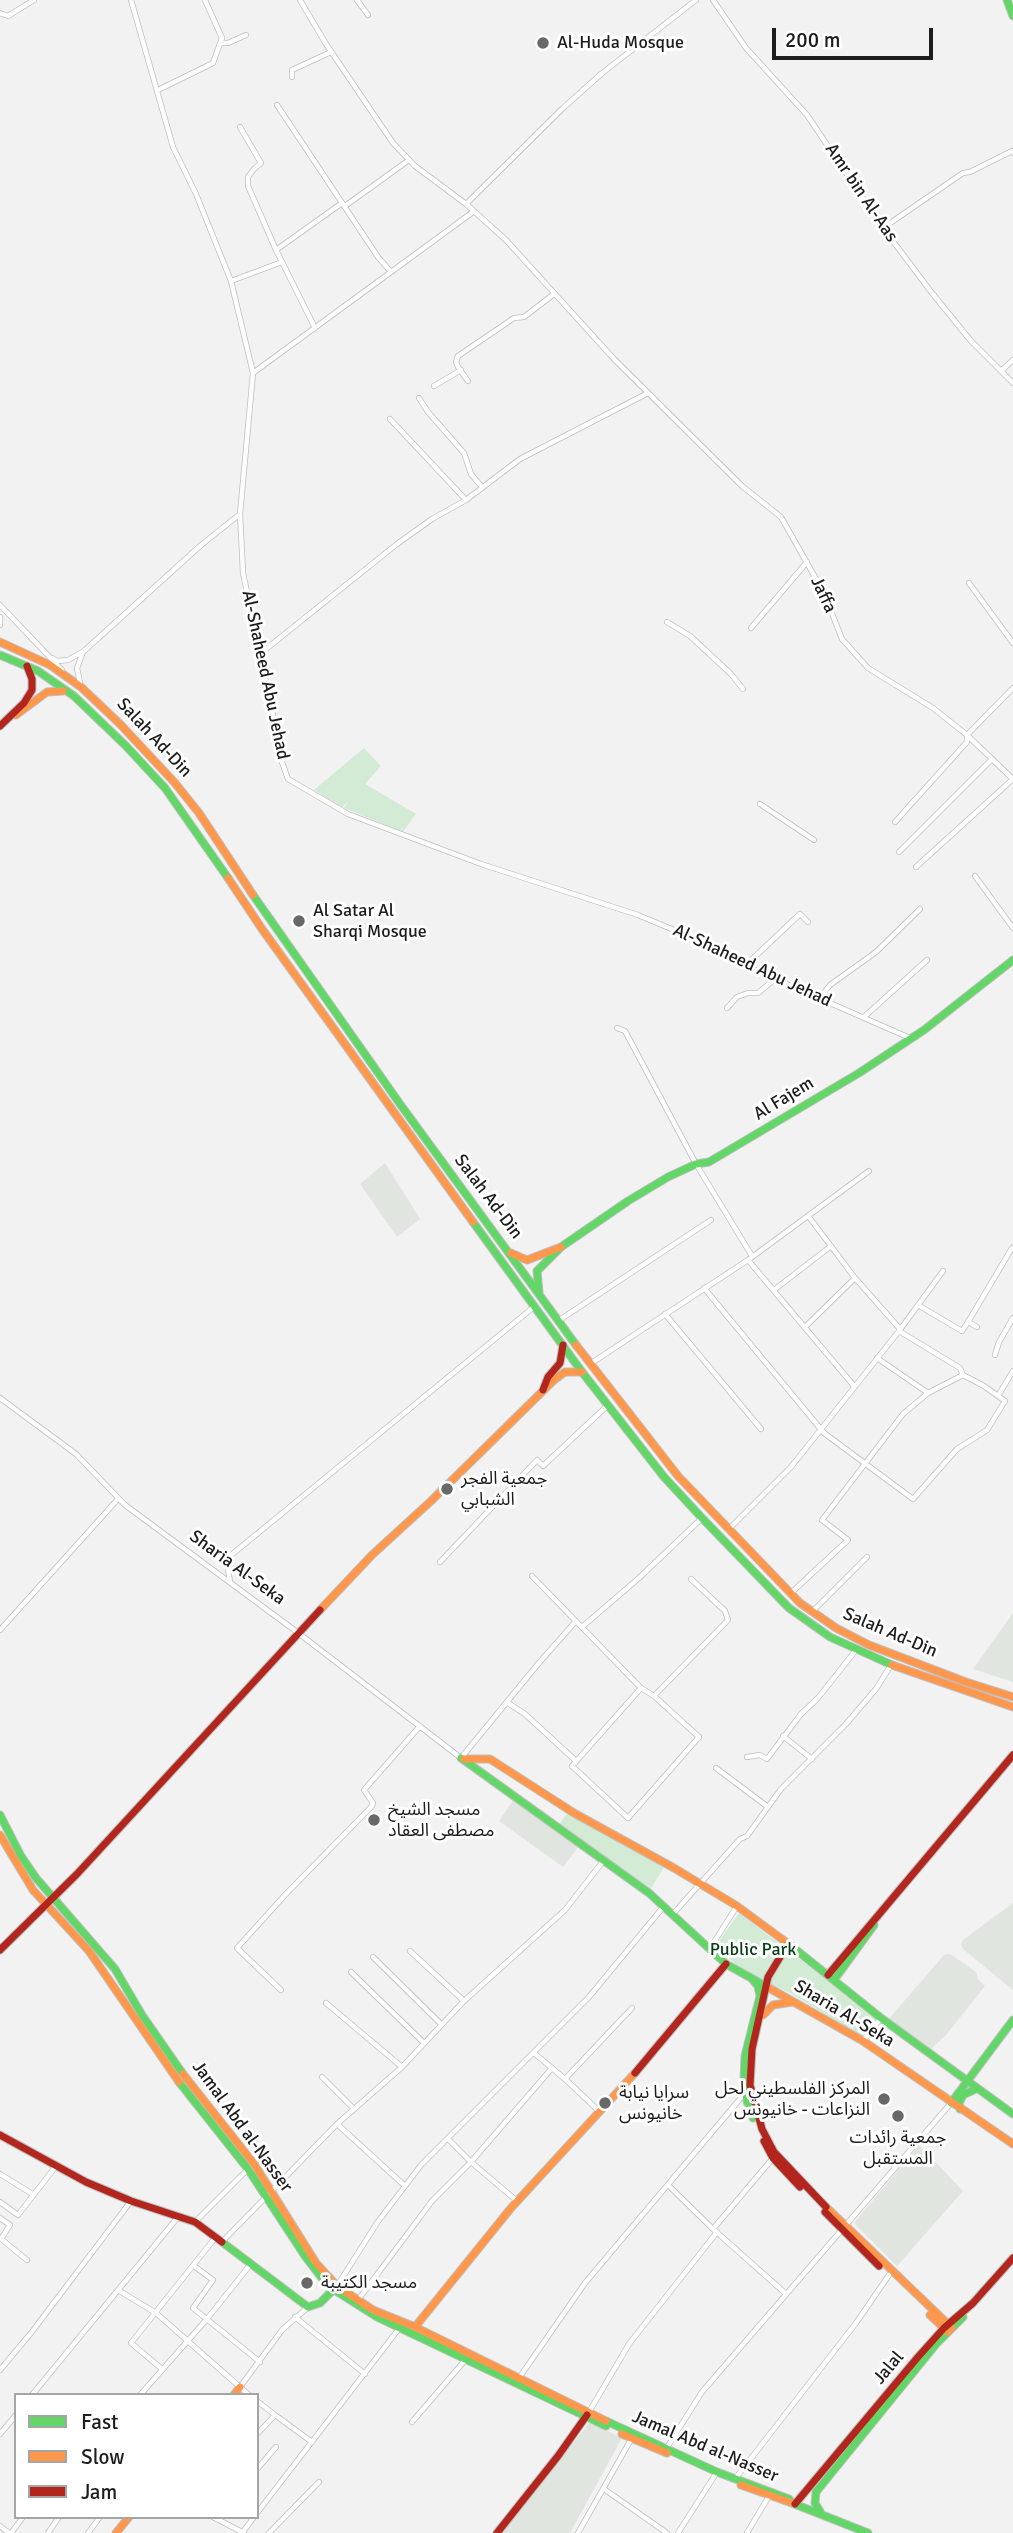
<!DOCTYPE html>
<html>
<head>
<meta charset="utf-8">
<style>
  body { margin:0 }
  #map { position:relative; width:1013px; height:2533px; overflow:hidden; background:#f1f2f1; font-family:Signika,sans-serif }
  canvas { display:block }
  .legend { position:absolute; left:14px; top:2393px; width:245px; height:126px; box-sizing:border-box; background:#fff; border:2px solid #a4a5a4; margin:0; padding:9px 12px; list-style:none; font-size:21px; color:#1c1d1c }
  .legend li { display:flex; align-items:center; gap:14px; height:35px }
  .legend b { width:35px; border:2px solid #a4a5a4 }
  .scale { position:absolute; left:772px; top:28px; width:161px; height:32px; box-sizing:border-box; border:4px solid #1c1d1c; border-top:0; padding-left:9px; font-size:21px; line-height:24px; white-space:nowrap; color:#1c1d1c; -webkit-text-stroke:5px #fff; paint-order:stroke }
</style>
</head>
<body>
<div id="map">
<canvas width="1013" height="2533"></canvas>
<ul class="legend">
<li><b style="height:9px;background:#63d668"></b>Fast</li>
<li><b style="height:9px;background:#ff974d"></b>Slow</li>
<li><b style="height:9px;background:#b3261e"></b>Jam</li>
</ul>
<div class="scale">200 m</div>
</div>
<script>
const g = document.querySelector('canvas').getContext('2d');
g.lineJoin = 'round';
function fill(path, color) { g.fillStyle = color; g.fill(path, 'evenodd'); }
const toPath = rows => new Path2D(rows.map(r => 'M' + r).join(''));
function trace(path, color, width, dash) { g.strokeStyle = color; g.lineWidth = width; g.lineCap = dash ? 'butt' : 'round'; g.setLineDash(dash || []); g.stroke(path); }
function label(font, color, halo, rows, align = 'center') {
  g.font = font + ' Signika,"Noto Sans Arabic",sans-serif'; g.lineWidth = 6; g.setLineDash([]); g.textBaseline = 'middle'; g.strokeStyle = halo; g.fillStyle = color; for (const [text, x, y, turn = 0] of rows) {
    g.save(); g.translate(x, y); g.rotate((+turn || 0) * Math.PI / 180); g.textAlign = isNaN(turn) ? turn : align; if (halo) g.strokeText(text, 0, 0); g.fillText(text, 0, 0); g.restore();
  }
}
fill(toPath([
  [385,1163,420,1219,397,1237,360,1184],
  [1013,1613,1013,1682,973,1669],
  [514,1799,579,1846,563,1867,499,1821],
  [1013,1903,1013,1990,963,1949,961,1944,963,1940],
  [950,1954,976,1972,978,1979,985,1986,946,2035,930,2050,887,2021,944,1955],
  [919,2145,963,2191,897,2266,854,2223],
  [590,2422,622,2438,570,2533,501,2533]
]), '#e0e5e0');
fill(toPath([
  [364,748,381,766,365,784,416,814,403,832,344,808,350,800,342,807,314,790],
  [569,1811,665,1866,651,1888,558,1826],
  [739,1913,877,2018,863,2037,792,1994,747,1973,715,1947]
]), '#d3ead5');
const street = toPath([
  [131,0,173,147,196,194,231,281,253,373,240,514,243,573,274,720,278,751,288,779,348,814,481,864,638,915,698,940,708,948,775,979,910,1038],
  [300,0,326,44,393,143,415,166,466,204,506,240,614,359,742,486,781,517,824,593,842,639,868,668,933,708,967,735,1013,779],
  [357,0,368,15],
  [713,0,746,48,807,115,883,228,932,293,971,341,1013,383],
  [0,13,8,16,34,0],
  [221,43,228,43,246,35],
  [292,77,292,70,331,52],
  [158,90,213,63,222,38,205,0],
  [277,105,378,257,391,272],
  [240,127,261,163,254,169,248,177,248,186,276,250,315,328],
  [466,204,562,109,601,74,696,0],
  [345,206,409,160],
  [883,228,963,173,970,172,1012,151,1013,153],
  [276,250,342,203],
  [231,281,282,262],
  [1001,371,1013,360],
  [253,373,473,212],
  [468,381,458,367,456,362,458,356,514,318,524,317,554,294],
  [434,386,461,370],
  [419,398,428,412,464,453,471,474,481,486],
  [390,419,466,500],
  [969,583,1013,643],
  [0,605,62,670],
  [0,617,0,625],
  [667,622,690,636,731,674,743,689],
  [751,628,807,562],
  [261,653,397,544,432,519,466,500,520,459,648,393],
  [52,658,57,661,68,660,84,651,200,546,240,514],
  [80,683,77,668,83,652],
  [760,804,814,840],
  [895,822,967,742,967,735,1013,688],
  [899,852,992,759],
  [916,867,1013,779],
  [975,876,1013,928],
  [746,965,800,914,808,922],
  [820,998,830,985,876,952,920,909],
  [727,1008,737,997,748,993,758,993,775,979],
  [864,1017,927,960],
  [617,1028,625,1031,696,1164,752,1256],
  [809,1217,855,1278,900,1329],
  [748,1260,854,1386],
  [704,1288,824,1433,913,1499,957,1449,987,1430,1005,1401,984,1386,963,1375,960,1368,899,1331],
  [774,1290,831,1246],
  [918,1305,962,1331,968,1322],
  [665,1314,761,1429],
  [558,1321,711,1220],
  [805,1327,855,1278],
  [977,1327,968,1322,1012,1248],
  [995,1355,999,1342,1013,1318],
  [877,1358,928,1393],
  [590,1364,748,1260,869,1171],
  [998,1396,1013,1371],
  [0,1398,76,1454,125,1505,297,1632,461,1758,538,1664,576,1621],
  [728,1530,791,1467,899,1331,943,1271],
  [440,1562,537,1460,543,1466,608,1405],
  [532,1576,641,1688,654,1696,699,1737,628,1818,572,1766,641,1688],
  [230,1582,228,1568,230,1556,535,1306],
  [791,1593,848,1540,822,1520,903,1414,928,1393,963,1375],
  [813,1611,867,1557],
  [582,1627,639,1578,702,1518],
  [0,1630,118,1499],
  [654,1696,728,1620,725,1611,691,1579],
  [508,1703,525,1714,576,1761],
  [783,1736,812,1759],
  [747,1757,760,1755,767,1759,801,1714,818,1698,856,1650],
  [716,1768,768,1807],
  [673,1914,740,1839,747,1836,781,1789,846,1724,876,1689,891,1665],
  [709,1950,737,1906],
  [410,1951,464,2001],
  [373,1957,441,2024],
  [351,1972,424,2043],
  [281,1990,237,1948,285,1895,372,1806,373,1803,364,1790,420,1726],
  [326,2003,402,2067],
  [863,2041,881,2018],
  [534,2053,565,2079],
  [322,2077,354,2109],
  [600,2112,565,2079,632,2008],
  [337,2124,405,2186],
  [448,2139,471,2162,552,2068],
  [0,2174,34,2195],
  [668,2185,713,2229,785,2293],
  [0,2202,18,2215,56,2166],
  [0,2218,10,2225,1,2239],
  [195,2222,249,2168],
  [713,2229,773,2158],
  [0,2238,27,2260],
  [222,2242,337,2124,402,2067,464,2001,565,1910,604,1860],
  [194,2266,213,2280,193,2308,260,2362],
  [337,2286,377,2223,421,2165,589,1997,664,1906],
  [118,2290,156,2313,249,2395],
  [358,2300,432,2201,471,2162,517,2201],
  [295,2317,365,2374],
  [162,2369,131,2343,215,2238],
  [0,2370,31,2333,131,2201],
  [519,2378,585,2283,745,2093],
  [240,2387,282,2330,308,2307],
  [32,2395,178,2217],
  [140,2395,207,2319,250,2265],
  [257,2401,275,2415,257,2434],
  [589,2412,629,2344,717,2232],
  [275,2415,312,2442],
  [412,2422,467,2358],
  [0,2434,16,2415],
  [666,2449,702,2392,951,2103],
  [257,2469,276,2447],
  [735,2479,856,2323,889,2275],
  [604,2489,667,2533],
  [257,2513,401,2326],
  [213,2517,244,2533],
  [0,2526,9,2533],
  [11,2533,23,2517],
  [48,2533,59,2517],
  [88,2533,100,2517],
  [242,2533,254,2517],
  [269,2533,319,2482],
  [578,2533,633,2436],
  [678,2533,717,2472],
  [747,2533,769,2496]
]);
const fast = toPath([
  [1007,0,1013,16],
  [0,655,38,671,74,696,126,746,165,788,228,878],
  [253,895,400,1104,576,1345],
  [473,1222,582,1372,664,1477,702,1518,789,1608,830,1637,892,1665],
  [539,1292,537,1271,561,1247,628,1201,668,1177,696,1164,709,1162,859,1073,924,1030,1013,960],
  [461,1758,649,1893,726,1964,769,1988],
  [0,1815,21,1856,36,1878,115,1969,142,2015,183,2074],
  [790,1945,881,2018,1013,2114],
  [753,1980,758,1986,760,1996,745,2056,744,2080,747,2101,753,2118],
  [834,1980,874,1925],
  [179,2082,248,2169,305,2256,328,2286,377,2317,606,2426],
  [951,2103,1013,2020],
  [960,2109,959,2103,963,2095,976,2089],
  [222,2242,308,2307,320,2303,335,2288],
  [606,2421,717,2472,789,2499,792,2503,868,2533],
  [821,2513,815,2503,816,2492,937,2343,963,2317]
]);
const slow = toPath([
  [0,642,50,665,81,687,120,724,175,783,199,813,253,895],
  [16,715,47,692,63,691],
  [228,878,262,929,473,1222],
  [511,1253,527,1260,561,1247],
  [576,1345,678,1476,800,1603,836,1628,869,1645,966,1682,1013,1697],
  [320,1610,372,1555,431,1501,554,1380,565,1372,582,1372],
  [892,1665,1013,1707],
  [464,1759,490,1759,574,1813,674,1868,737,1906,790,1945],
  [0,1835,33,1890,89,1951,179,2082],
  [769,1988,863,2041,1013,2144],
  [763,2015,773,2005,792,2002],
  [183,2074,254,2164,316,2263,337,2286,373,2310,415,2327,606,2421],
  [826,2207,952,2328],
  [930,2315,948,2332],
  [415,2327,511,2208,635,2073],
  [234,2395,240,2387],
  [622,2434,667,2453],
  [741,2485,792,2503],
  [116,2533,129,2517]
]);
const jam = toPath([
  [0,726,24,703,32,690,32,679,27,666],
  [543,1390,548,1377,560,1363,563,1345],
  [788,1944,768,1977,752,2049,750,2085,762,2129,774,2152,826,2207],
  [0,1950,77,1874,320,1610],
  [828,1975,1013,1755],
  [635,2073,726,1964],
  [0,2135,86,2182,131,2201,195,2222,222,2242],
  [764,2141,773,2158,800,2187],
  [825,2212,879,2266],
  [795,2504,918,2357,944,2328,973,2303,1013,2258],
  [497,2533,558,2456,587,2415]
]);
trace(street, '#bebfbe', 6);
trace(fast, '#bebfbe', 9);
trace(slow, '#bebfbe', 9);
trace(jam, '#bebfbe', 9);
trace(street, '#fdfdfd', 4.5);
trace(fast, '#63d668', 7);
trace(slow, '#ff974d', 7);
trace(jam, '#b3261e', 7);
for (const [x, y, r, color] of [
  [543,43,7,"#676867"],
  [299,921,7,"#676867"],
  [447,1489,7,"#676867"],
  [374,1820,7,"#676867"],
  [884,2099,7,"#676867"],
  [605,2103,7,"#676867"],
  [898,2116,7,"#676867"],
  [307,2283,7,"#676867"]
]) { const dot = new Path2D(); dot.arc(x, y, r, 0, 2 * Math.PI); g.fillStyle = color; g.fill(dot); trace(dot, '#fff', 2.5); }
label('18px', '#1c1d1c', '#fff', [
  ["Al-Huda Mosque",557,43],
  ["Al Satar Al",313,911],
  ["Sharqi Mosque",313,932],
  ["جمعية الفجر",461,1479],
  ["الشبابي",461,1500],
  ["مسجد الشيخ",388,1810],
  ["مصطفى العقاد",388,1831],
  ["المركز الفلسطيني لحل",870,2089,"right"],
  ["النزاعات - خانيونس",870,2110,"right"],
  ["سرايا نيابة",619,2093],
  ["خانيونس",619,2114],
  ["جمعية رائدات",898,2138,"center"],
  ["المستقبل",898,2159,"center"],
  ["مسجد الكتيبة",321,2283]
], 'left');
label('18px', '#1c1d1c', '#fff', [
  ["Amr bin Al-Aas",861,193,56],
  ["Jaffa",823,595,65],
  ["Al-Shaheed Abu Jehad",265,675,78],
  ["Salah Ad-Din",154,738,47],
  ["Al-Shaheed Abu Jehad",752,966,25],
  ["Al Fajem",784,1099,-31],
  ["Salah Ad-Din",488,1197,53],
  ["Sharia Al-Seka",237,1568,36],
  ["Salah Ad-Din",890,1633,23],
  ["Sharia Al-Seka",844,2014,31],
  ["Jamal Abd al-Nasser",242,2127,54],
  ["Jalal",889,2368,-50],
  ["Jamal Abd al-Nasser",705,2447,23]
]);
label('18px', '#083d16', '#fff', [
  ["Public Park",753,1950]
]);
</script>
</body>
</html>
